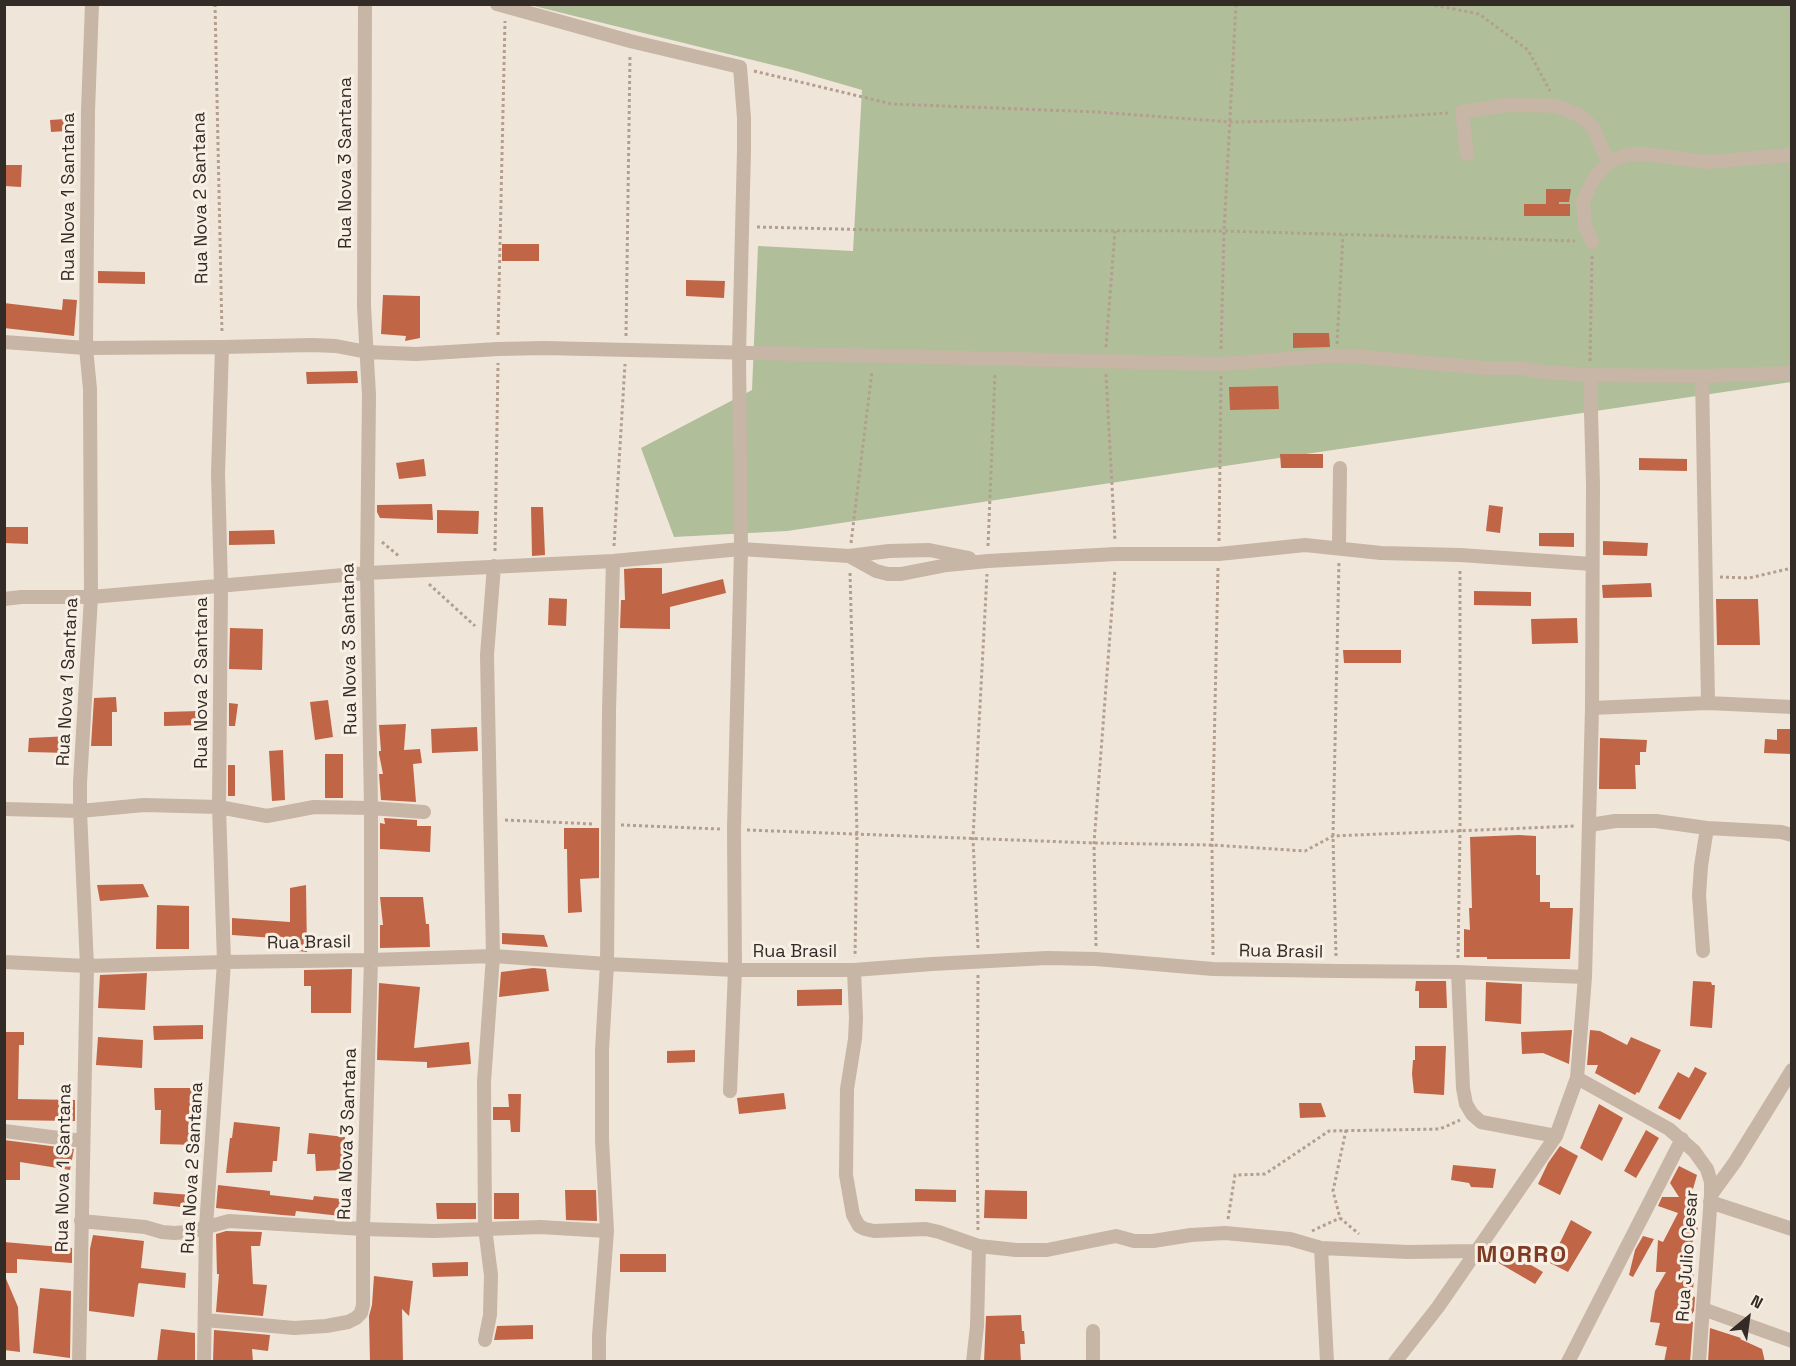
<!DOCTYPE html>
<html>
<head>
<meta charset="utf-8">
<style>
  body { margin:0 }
  #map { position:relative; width:1796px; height:1366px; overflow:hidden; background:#f0e5d9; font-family:"Space Grotesk",sans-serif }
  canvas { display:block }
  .frame { position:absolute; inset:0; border:6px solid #332b26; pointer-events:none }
  .north { position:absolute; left:1718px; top:1288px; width:60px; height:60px; -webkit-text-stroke:4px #f8efe5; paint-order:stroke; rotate:29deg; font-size:16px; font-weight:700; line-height:24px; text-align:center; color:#332b26 }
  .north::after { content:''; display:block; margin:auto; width:21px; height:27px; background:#332b26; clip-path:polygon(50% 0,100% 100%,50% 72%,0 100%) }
</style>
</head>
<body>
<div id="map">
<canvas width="1796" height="1366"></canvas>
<div class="frame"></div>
<div class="north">N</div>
</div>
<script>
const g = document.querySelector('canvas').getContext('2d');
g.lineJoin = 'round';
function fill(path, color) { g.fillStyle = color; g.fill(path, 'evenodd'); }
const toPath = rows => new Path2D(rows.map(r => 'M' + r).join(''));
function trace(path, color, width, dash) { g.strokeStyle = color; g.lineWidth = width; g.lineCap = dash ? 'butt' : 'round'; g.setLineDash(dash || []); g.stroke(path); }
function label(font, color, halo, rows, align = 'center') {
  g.font = font + ' "Space Grotesk",sans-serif'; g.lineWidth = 6; g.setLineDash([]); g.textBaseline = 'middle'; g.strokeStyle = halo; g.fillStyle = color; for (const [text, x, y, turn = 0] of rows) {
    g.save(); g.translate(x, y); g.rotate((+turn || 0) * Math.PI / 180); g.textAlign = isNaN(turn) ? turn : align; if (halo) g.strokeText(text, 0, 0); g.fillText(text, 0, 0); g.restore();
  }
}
fill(toPath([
  [530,5,1791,5,1791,382,787,531,674,537,641,448,752,390,758,246,853,251,862,90,793,70]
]), '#b1be9a');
fill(toPath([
  [65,119,66,131,51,132,50,120],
  [4,165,22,165,21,187,4,186],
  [1546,189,1571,189,1569,202,1559,202,1559,204,1570,204,1570,216,1524,216,1524,204,1546,204],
  [502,244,539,244,539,261,502,261],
  [98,271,145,272,145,284,98,283],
  [686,280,725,281,724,298,686,296],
  [383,295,420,296,420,338,405,341,406,336,381,334],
  [63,299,77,300,74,336,4,328,4,303,62,310],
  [1293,333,1329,333,1330,347,1293,348],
  [357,371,358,383,307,384,306,372],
  [1278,386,1279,409,1230,410,1229,387],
  [1280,454,1323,454,1323,468,1281,468],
  [1639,458,1687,459,1687,471,1639,470],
  [424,459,426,476,399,479,396,463],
  [432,504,433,520,380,518,377,512,377,505],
  [1489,505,1503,507,1500,533,1486,531],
  [531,507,543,507,545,555,532,556],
  [437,510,479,511,478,534,437,533],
  [4,527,28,527,28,544,4,543],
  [274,530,275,544,229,545,229,531],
  [1539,533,1574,533,1574,547,1539,546],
  [1603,541,1648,543,1647,556,1603,555],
  [637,568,662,568,662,594,723,579,726,593,670,607,670,629,620,628,621,600,625,600,624,569],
  [1651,583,1652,597,1603,598,1602,585],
  [1474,591,1531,592,1531,606,1474,605],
  [549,598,567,599,566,626,548,625],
  [1716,599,1758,599,1760,645,1717,645],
  [1577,618,1578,643,1532,644,1531,619],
  [230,628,263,629,262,670,229,669],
  [1343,650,1401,650,1401,663,1344,663],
  [116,697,117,712,112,712,112,746,91,746,94,698],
  [328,700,333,737,315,740,310,702],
  [229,703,238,704,235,726,229,726],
  [199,711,200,725,164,726,164,712],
  [406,724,404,750,420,749,422,763,413,764,416,802,381,800,379,774,383,774,379,754,379,751,381,751,379,725],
  [477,727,478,751,432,753,431,729],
  [1777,729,1791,729,1791,754,1764,753,1765,739,1777,740],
  [71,736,70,753,28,752,29,738],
  [1600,738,1647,740,1646,752,1640,752,1640,765,1635,765,1636,789,1599,789],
  [283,750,285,800,272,801,269,751],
  [325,754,343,754,343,798,325,798],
  [228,765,235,765,235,796,228,796],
  [384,818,417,820,417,826,431,826,430,852,380,849,380,823,385,824],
  [564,828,599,828,599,878,580,879,582,912,568,913,567,849,564,849],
  [1519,835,1536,836,1536,875,1540,875,1540,902,1550,902,1550,908,1573,908,1570,959,1487,959,1487,957,1464,957,1464,929,1470,930,1469,908,1472,908,1470,837],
  [143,884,149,897,100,901,97,885],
  [306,885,307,952,289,950,289,939,232,935,232,918,290,922,290,888],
  [380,897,423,897,426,924,429,924,430,947,380,948,380,925,383,925],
  [157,905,189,906,189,949,156,949],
  [502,933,544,935,548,947,502,944],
  [533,968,546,969,549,991,499,997,501,972],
  [352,969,351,1013,311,1013,311,986,304,986,304,970],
  [147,973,145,1010,98,1008,100,975],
  [1416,981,1446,981,1447,1008,1419,1008,1419,991,1415,991],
  [1693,981,1711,982,1712,985,1715,985,1712,1028,1690,1026],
  [1486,982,1522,984,1521,1024,1485,1021],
  [379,983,420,987,414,1048,469,1042,471,1064,427,1068,427,1062,377,1060],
  [842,989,842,1005,797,1006,797,990],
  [203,1025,203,1039,154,1040,153,1026],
  [1572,1030,1569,1064,1543,1053,1522,1054,1521,1032],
  [1590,1030,1600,1031,1627,1045,1631,1037,1661,1050,1639,1093,1637,1092,1635,1095,1595,1073,1598,1065,1587,1065],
  [4,1032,24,1032,24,1045,19,1045,18,1099,75,1100,75,1121,4,1120],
  [98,1037,143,1040,142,1068,96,1065],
  [1415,1046,1446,1046,1444,1095,1414,1093,1412,1074,1413,1060,1415,1060],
  [695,1050,695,1062,667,1063,667,1051],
  [1695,1067,1707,1073,1680,1120,1658,1108,1678,1072,1689,1078],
  [154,1088,195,1088,196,1145,160,1144,161,1110,155,1110],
  [784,1093,786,1109,739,1114,737,1098],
  [508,1094,521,1094,520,1132,511,1132,510,1120,493,1120,493,1107,509,1107],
  [1299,1103,1321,1103,1326,1117,1300,1118],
  [1599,1104,1623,1118,1602,1161,1580,1148],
  [234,1122,280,1127,277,1161,273,1161,272,1172,226,1173,230,1138,232,1138],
  [1646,1130,1659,1138,1636,1178,1624,1171],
  [309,1133,345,1137,342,1170,316,1171,315,1154,307,1154],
  [4,1140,74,1149,70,1170,20,1162,20,1180,4,1180],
  [1560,1146,1578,1156,1560,1195,1538,1184,1548,1163],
  [1453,1165,1496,1169,1493,1188,1471,1187,1469,1183,1451,1180],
  [1679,1166,1697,1175,1691,1196,1697,1196,1694,1207,1697,1208,1694,1217,1696,1217,1694,1227,1698,1228,1690,1248,1694,1281,1692,1296,1695,1297,1694,1311,1688,1320,1693,1322,1690,1362,1664,1362,1667,1347,1655,1345,1660,1323,1650,1322,1655,1291,1666,1272,1656,1272,1658,1240,1663,1242,1678,1213,1658,1206,1662,1197,1679,1197,1670,1183],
  [218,1185,270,1191,270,1195,313,1200,314,1196,350,1200,349,1217,296,1211,295,1216,282,1215,216,1208],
  [915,1189,956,1190,956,1202,915,1201],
  [565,1190,596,1190,597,1221,566,1220],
  [985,1190,1027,1191,1027,1219,984,1218],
  [154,1192,191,1195,190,1208,153,1204],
  [494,1193,519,1193,519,1219,494,1219],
  [436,1203,476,1203,476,1219,437,1219],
  [1571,1220,1592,1232,1568,1272,1550,1263],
  [226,1231,262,1232,260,1246,251,1246,253,1284,267,1285,263,1316,216,1312,219,1274,217,1274,216,1234],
  [93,1235,144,1241,141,1268,186,1273,185,1288,139,1283,138,1285,134,1317,89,1311,90,1249],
  [1643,1236,1654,1239,1633,1277,1629,1275,1635,1250],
  [4,1242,72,1248,72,1263,17,1259,17,1273,4,1273],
  [1493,1243,1543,1272,1535,1284,1485,1255],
  [620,1254,666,1254,666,1272,620,1272],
  [468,1262,468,1276,433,1277,432,1263],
  [4,1274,18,1307,20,1352,4,1350],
  [374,1276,413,1281,409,1316,402,1309,403,1362,370,1362,369,1316,372,1305],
  [40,1288,71,1291,70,1358,33,1353],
  [1021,1315,1022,1331,1024,1331,1025,1344,1020,1344,1021,1362,984,1362,986,1316],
  [533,1325,533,1339,494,1340,497,1326],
  [1710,1328,1741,1338,1740,1339,1762,1349,1765,1362,1708,1362],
  [161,1329,195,1333,195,1362,157,1362],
  [214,1330,270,1335,268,1351,252,1349,253,1362,213,1362]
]), '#c06646');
trace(toPath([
  [215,4,222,333],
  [1429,4,1479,14,1528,50,1550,91],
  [754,71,892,104,1097,112,1231,122,1342,120,1448,113],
  [757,227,878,230,1224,231,1575,241],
  [498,335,505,21],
  [626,336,630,55],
  [1337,344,1343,235],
  [1106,347,1115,231],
  [1221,349,1224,231,1236,4],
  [1590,361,1592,256],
  [1106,374,1115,541],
  [1219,541,1221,376],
  [382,542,400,557],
  [851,543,872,371],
  [614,546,625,364],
  [988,546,995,373],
  [495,551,498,363],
  [850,573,857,834,855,957],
  [1720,577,1749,578,1792,568],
  [429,584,475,626],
  [505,820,594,824],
  [621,825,720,829],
  [747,830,1094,843,1212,845,1305,851,1333,836,1576,826],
  [1096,946,1094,843,1115,569],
  [978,948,973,838,987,574],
  [1213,955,1212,845,1218,568],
  [1336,956,1333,836,1339,561],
  [1458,958,1460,832,1460,569],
  [978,975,977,1141,978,1233],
  [1346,1130,1333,1191,1340,1218,1359,1234],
  [1228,1219,1235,1175,1265,1174,1329,1131,1440,1129,1460,1120],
  [1312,1231,1340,1218]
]), '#b39f90', 3, [3, 3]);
trace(toPath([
  [497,4,630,41,740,67,744,118,744,150,739,353,741,549,734,829,735,970,730,1091],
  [1467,154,1462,112,1507,105,1557,106,1580,116,1593,127,1608,162],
  [1592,242,1585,226,1583,201,1593,180,1608,162,1630,154,1645,154,1707,162,1792,155],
  [4,342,86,348,222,347,312,345,336,346,367,352,416,354,498,349,545,348,1221,364,1328,356,1363,357,1483,368,1522,368,1542,372,1590,375,1702,376,1792,373],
  [1702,376,1708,703],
  [1339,547,1340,468],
  [849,556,889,551,929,550,969,558],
  [4,599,21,597,91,597,367,573,613,561,741,549,849,556,876,571,888,574,901,574,947,565,988,561,1116,554,1219,554,1305,545,1381,553,1460,555,1592,564],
  [1592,708,1708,703,1792,707],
  [4,809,80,811,144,805,219,807,267,816,314,807,371,808,424,812],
  [1590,825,1615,821,1656,821,1707,828,1781,832,1792,835],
  [1703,951,1699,895,1701,866,1707,828],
  [4,962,87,966,224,962,371,960,493,956,607,964,735,970,854,970,932,964,1047,958,1096,959,1213,969,1337,971,1458,972,1585,977],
  [854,970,856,1018,855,1039,847,1089,846,1175,853,1215,859,1226,865,1229,874,1231,926,1229,939,1232,979,1246,1016,1250,1047,1250,1116,1236,1134,1241,1153,1241,1191,1235,1225,1233,1290,1239,1321,1248,1408,1252,1476,1251],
  [1458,972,1463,1088,1466,1104,1472,1114,1481,1122,1556,1136],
  [1577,1078,1669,1129,1694,1151,1707,1169,1711,1182,1711,1195,1699,1362],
  [4,1131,83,1141],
  [1711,1195,1735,1162,1792,1070],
  [1710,1202,1792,1229],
  [81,1221,145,1227,162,1232,174,1233,189,1232,229,1221,363,1229,434,1231,540,1227,607,1231],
  [1321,1248,1327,1362],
  [1703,1309,1792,1341],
  [205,1320,294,1328,326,1326,348,1322,356,1318,361,1313,363,1305,363,1229,371,960,371,808,367,573,369,395,364,306,365,4],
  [1093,1331,1093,1362],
  [485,1340,490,1315,491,1275,485,1228,484,1082,493,956,487,655,494,566],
  [79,1362,87,966,80,811,80,783,91,597,90,389,86,348,88,111,92,4],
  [204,1362,206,1227,224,962,219,807,221,586,218,474,222,347],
  [599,1362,599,1336,607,1231,602,1140,602,1050,607,964,609,711,613,561],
  [973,1362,977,1326,979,1246],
  [1395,1362,1438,1307,1556,1136,1577,1078,1585,977,1592,708,1593,485,1590,375],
  [1568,1362,1682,1139]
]), '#c7b5a5', 14);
label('18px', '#332b26', '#f8efe5', [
  ["Rua Nova 3 Santana",346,163,-90],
  ["Rua Nova 1 Santana",69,197,-90],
  ["Rua Nova 2 Santana",201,198,-91],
  ["Rua Nova 3 Santana",350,649,-91],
  ["Rua Nova 1 Santana",68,682,-87],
  ["Rua Nova 2 Santana",202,683,-90],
  ["Rua Brasil",309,943,-1],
  ["Rua Brasil",795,952],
  ["Rua Brasil",1281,952,1],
  ["Rua Nova 3 Santana",348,1134,-88],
  ["Rua Nova 1 Santana",64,1168,-89],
  ["Rua Nova 2 Santana",193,1168,-87],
  ["Rua Julio Cesar",1688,1256,-86]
]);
g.letterSpacing = '1.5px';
label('bold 24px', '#7e3a23', '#f8efe5', [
  ["MORRO",1522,1255]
]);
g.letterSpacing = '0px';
</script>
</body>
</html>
